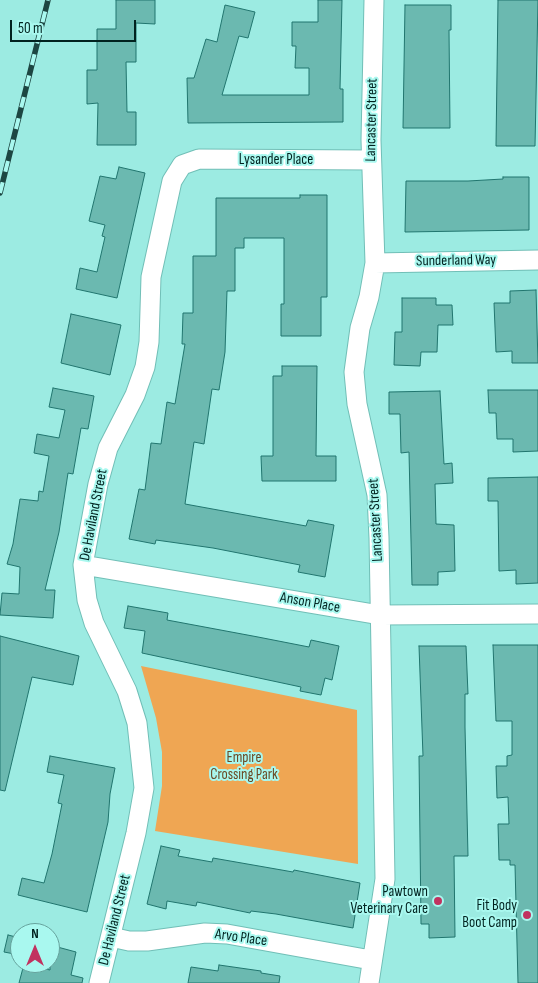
<!DOCTYPE html>
<html>
<head>
<meta charset="utf-8">
<style>
  body { margin:0 }
  #map { position:relative; width:538px; height:983px; overflow:hidden; background:#9cebe2; font-family:"Sofia Sans Condensed",sans-serif }
  canvas { display:block }
  .north { position:absolute; left:10px; top:923px; width:50px; height:50px; box-sizing:border-box; background:#a9f8ef; border:1px solid #66a29c; border-radius:50%; rotate:0deg; font-size:14px; font-weight:700; line-height:20px; text-align:center; color:#01221f }
  .north::after { content:''; display:block; margin:auto; width:18px; height:22px; background:#c13360; clip-path:polygon(50% 0,100% 100%,50% 72%,0 100%) }
  .scale { position:absolute; left:10px; top:20px; width:126px; height:22px; box-sizing:border-box; border:2px solid #01221f; border-top:0; padding-left:6px; font-size:15px; line-height:18px; white-space:nowrap; color:#01221f; -webkit-text-stroke:4px #a9f8ef; paint-order:stroke }
</style>
</head>
<body>
<div id="map">
<canvas width="538" height="983"></canvas>
<div class="north">N</div>
<div class="scale">50 m</div>
</div>
<script>
const g = document.querySelector('canvas').getContext('2d');
g.lineJoin = 'round';
function fill(path, color) { g.fillStyle = color; g.fill(path, 'evenodd'); }
const toPath = rows => new Path2D(rows.map(r => 'M' + r).join(''));
function trace(path, color, width, dash) { g.strokeStyle = color; g.lineWidth = width; g.lineCap = dash ? 'butt' : 'round'; g.setLineDash(dash || []); g.stroke(path); }
function label(font, color, halo, rows, align = 'center') {
  g.font = font + ' "Sofia Sans Condensed",sans-serif'; g.lineWidth = 4; g.setLineDash([]); g.textBaseline = 'middle'; g.strokeStyle = halo; g.fillStyle = color; for (const [text, x, y, turn = 0] of rows) {
    g.save(); g.translate(x, y); g.rotate((+turn || 0) * Math.PI / 180); g.textAlign = isNaN(turn) ? turn : align; if (halo) g.strokeText(text, 0, 0); g.fillText(text, 0, 0); g.restore();
  }
}
fill(toPath([
  [141,666,357,710,358,864,155,831,162,786,162,752,156,718]
]), '#efa653');
const building = toPath([
  [116,0,155,0,155,24,136,23,136,62,126,62,127,112,136,112,136,145,97,145,98,103,87,104,87,70,97,70,97,29,116,29,116,0],
  [318,0,342,0,340,89,343,89,343,122,188,123,187,78,194,78,206,39,217,42,225,5,255,12,248,38,239,36,222,95,309,95,309,68,295,68,296,46,292,46,292,22,318,22,318,0],
  [498,0,538,0,535,146,496,146,498,0],
  [405,5,451,5,451,30,449,30,450,128,403,128,405,5],
  [119,167,145,173,117,298,76,289,80,268,97,272,105,237,102,236,105,225,89,221,100,176,116,179,119,167],
  [503,177,529,177,529,230,405,232,406,181,468,181,503,179,503,177],
  [300,195,327,195,327,297,321,297,321,336,281,336,281,304,284,304,284,238,244,238,244,248,235,248,235,291,227,291,225,352,219,390,212,389,204,444,194,442,185,504,306,526,308,520,334,525,325,577,298,572,300,565,213,548,156,540,155,544,129,539,139,489,145,490,151,443,161,444,167,402,175,404,185,344,182,344,183,313,193,313,193,256,216,256,216,198,300,198,300,195],
  [536,290,538,363,512,363,512,351,496,352,494,303,510,303,510,291,536,290],
  [402,298,436,298,436,305,452,305,453,325,438,325,437,352,421,352,420,366,394,365,395,332,402,332,402,298],
  [71,314,121,325,110,375,61,363,71,314],
  [282,366,317,366,316,456,336,456,336,481,262,481,261,456,273,456,273,376,282,376,282,366],
  [53,388,94,396,88,429,81,428,73,474,68,473,59,532,45,590,55,590,53,618,0,615,2,593,19,594,20,567,7,564,13,544,20,499,38,501,39,491,43,492,49,456,34,453,37,434,59,438,65,410,49,407,53,388],
  [488,390,538,390,538,451,513,452,513,439,497,439,496,413,489,413,488,390],
  [440,391,444,464,452,463,453,483,435,484,436,524,454,525,455,571,438,572,438,585,412,585,409,452,401,453,400,414,389,414,389,392,440,391],
  [538,477,538,583,516,584,516,570,499,571,498,501,488,501,488,478,538,477],
  [128,606,168,613,167,620,258,637,309,647,311,640,339,646,332,680,325,678,321,695,300,691,301,687,142,653,145,631,124,628,128,606],
  [0,636,79,656,73,685,32,677,5,791,0,790,0,636],
  [493,645,538,645,538,983,518,983,515,865,510,865,510,860,499,860,498,824,509,824,508,797,497,798,496,766,507,766,507,756,512,755,512,721,496,721,493,645],
  [419,646,466,646,468,694,465,694,465,727,468,856,454,856,455,937,429,938,429,924,421,924,419,756,423,756,419,646],
  [50,756,115,768,110,794,108,822,87,912,18,895,22,878,44,883,52,854,62,804,58,803,64,775,47,772,50,756],
  [161,846,180,850,178,856,212,862,213,858,293,872,294,870,360,883,353,928,276,914,251,911,250,913,197,902,196,906,167,901,166,909,147,904,161,846],
  [8,935,20,938,20,955,4,952,8,935],
  [50,945,76,952,71,975,83,978,82,983,19,983,24,964,50,970,50,945],
  [219,965,261,971,261,973,280,976,279,983,188,983,191,967,218,971,219,965]
]);
fill(building, '#6bb9b0');
trace(building, '#21756e', 1);
const minor = toPath([
  [375,263,538,260],
  [83,565,380,615,538,614],
  [111,937,129,941,147,941,205,933,227,934,371,960],
  [99,983,136,833,144,788,137,723,127,691,94,623,87,600,83,565,98,484,108,448,135,395,145,367,149,342,151,277,172,181,182,165,199,159,371,160],
  [369,983,385,879,379,538,377,495,357,404,354,372,360,328,369,297,375,263,371,140,374,0]
]);
trace(minor, '#71bfb7', 21);
trace(minor, '#fff', 19);
const rail = toPath([
  [0,193,48,0]
]);
trace(rail, '#1d4642', 5.5);
trace(rail, '#a9f8ef', 4, [11]);
for (const [x, y, r, color] of [
  [438,901,5,"#c13360"],
  [527,915,5,"#c13360"]
]) { const dot = new Path2D(); dot.arc(x, y, r, 0, 2 * Math.PI); g.fillStyle = color; g.fill(dot); trace(dot, '#a9f8ef', 2); }
label('15px', '#01221f', '#a9f8ef', [
  ["Lancaster Street",372,120,-89],
  ["Lysander Place",276,160],
  ["Sunderland Way",456,261,-1],
  ["De Haviland Street",94,515,-79],
  ["Lancaster Street",376,520,-93],
  ["Anson Place",310,603,10],
  ["De Haviland Street",115,920,-76],
  ["Arvo Place",241,938,8]
]);
label('15px', '#6a4925', '#a9f8ef', [
  ["Empire",244,758],
  ["Crossing Park",244,775]
]);
label('15px', '#01221f', '#a9f8ef', [
  ["Pawtown",428,892],
  ["Veterinary Care",428,909],
  ["Fit Body",517,906],
  ["Boot Camp",517,923]
], 'right');
</script>
</body>
</html>
